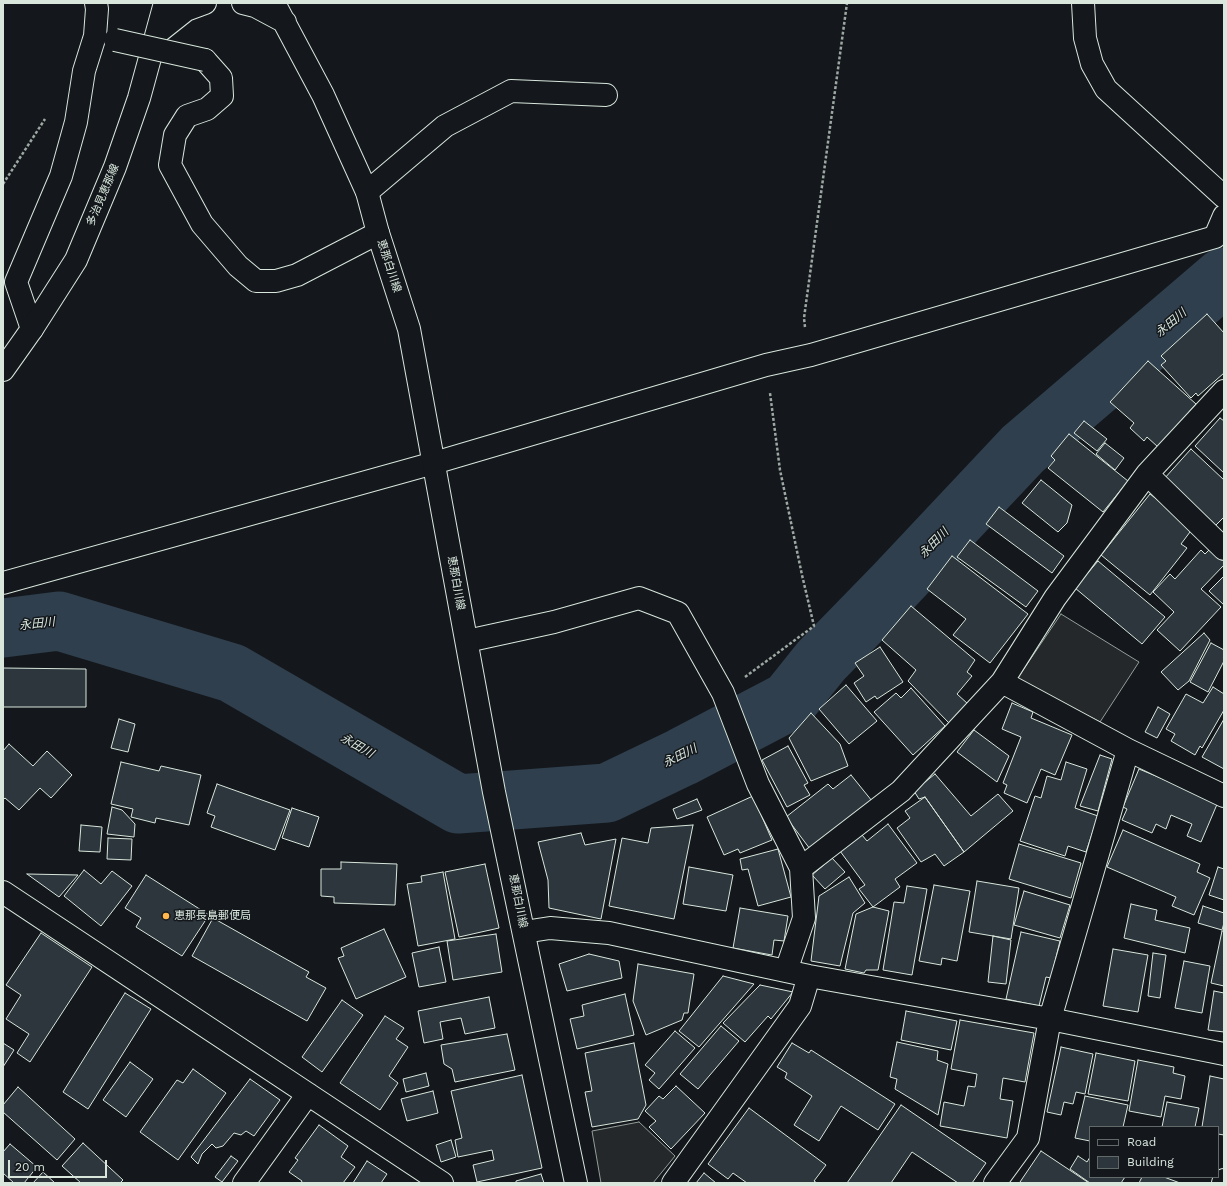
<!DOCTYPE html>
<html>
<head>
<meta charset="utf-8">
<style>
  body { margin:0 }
  #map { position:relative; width:1227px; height:1186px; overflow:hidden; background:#14181c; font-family:"Work Sans",sans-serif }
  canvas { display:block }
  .frame { position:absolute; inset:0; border:4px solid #d8e6dc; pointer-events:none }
  .legend { position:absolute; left:1089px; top:1126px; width:130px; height:52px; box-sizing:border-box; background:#14181c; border:1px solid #626a69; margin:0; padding:5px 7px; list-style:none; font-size:12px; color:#d8e6dc }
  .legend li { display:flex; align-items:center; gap:8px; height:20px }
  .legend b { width:20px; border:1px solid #626a69 }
  .scale { position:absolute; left:8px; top:1160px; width:99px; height:18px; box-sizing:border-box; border:2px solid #d8e6dc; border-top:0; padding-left:5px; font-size:12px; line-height:14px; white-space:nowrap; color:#d8e6dc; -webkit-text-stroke:3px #14181c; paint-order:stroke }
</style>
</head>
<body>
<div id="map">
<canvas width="1227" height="1186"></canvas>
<div class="frame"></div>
<ul class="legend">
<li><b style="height:5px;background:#14181c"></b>Road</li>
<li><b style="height:11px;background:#2c363c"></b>Building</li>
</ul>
<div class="scale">20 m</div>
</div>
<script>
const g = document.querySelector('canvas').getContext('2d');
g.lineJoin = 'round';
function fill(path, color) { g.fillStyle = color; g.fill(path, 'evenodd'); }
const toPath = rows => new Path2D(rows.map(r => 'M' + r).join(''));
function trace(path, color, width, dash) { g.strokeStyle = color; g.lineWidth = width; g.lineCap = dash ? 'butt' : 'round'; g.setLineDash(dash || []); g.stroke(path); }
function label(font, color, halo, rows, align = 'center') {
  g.font = font + ' "Work Sans","Noto Sans JP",sans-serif'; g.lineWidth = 3; g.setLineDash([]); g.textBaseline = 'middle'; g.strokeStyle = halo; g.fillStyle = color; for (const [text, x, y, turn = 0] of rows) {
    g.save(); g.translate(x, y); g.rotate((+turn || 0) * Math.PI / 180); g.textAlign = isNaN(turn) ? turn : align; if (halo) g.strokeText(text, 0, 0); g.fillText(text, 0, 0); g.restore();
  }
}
const parking = toPath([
  [1061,614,1139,662,1100,722,1017,679,1061,614],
  [639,1122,675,1156,653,1183,601,1183,592,1131,639,1122]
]);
fill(parking, '#24282b');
trace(parking, '#939e99', 1);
trace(toPath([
  [3,628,59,621,232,673,458,804,607,793,682,757,789,701,821,661,895,585,1023,449,1224,277]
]), '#2f3f4d', 59);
const building = toPath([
  [1207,314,1224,333,1224,373,1198,396,1196,393,1191,398,1161,365,1166,361,1161,356,1207,314],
  [1148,361,1196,404,1158,447,1147,437,1144,441,1130,428,1134,423,1110,402,1148,361],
  [1220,418,1224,421,1224,473,1195,446,1220,418],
  [1084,421,1107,439,1097,451,1074,433,1084,421],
  [1069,434,1128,481,1103,512,1048,468,1055,460,1051,456,1069,434],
  [1105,443,1124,458,1115,470,1096,454,1105,443],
  [1191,449,1224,480,1224,517,1215,526,1164,479,1191,449],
  [1041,480,1072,505,1067,523,1058,532,1022,503,1041,480],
  [1150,494,1193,528,1181,544,1187,548,1150,595,1101,555,1150,494],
  [999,507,1064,556,1052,573,986,524,999,507],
  [970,540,1038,591,1026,607,957,557,970,540],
  [1212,547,1224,558,1224,565,1201,589,1221,607,1180,651,1157,630,1174,612,1153,592,1170,574,1175,579,1201,550,1205,554,1212,547],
  [952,556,1028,614,990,663,953,635,966,619,927,589,952,556],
  [1098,561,1165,617,1142,644,1075,588,1098,561],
  [1224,576,1224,605,1209,591,1224,576],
  [911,606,975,660,967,672,972,676,957,694,968,704,950,724,908,681,916,670,882,640,911,606],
  [1204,633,1210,640,1189,681,1178,690,1161,672,1204,633],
  [1211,643,1224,650,1224,661,1208,692,1190,682,1211,643],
  [880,647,903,682,877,699,875,696,866,702,854,683,864,676,855,663,880,647],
  [3,668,86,669,86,707,3,707,3,668],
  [846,685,877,721,849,744,819,709,846,685],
  [1213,687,1224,694,1224,710,1202,748,1200,746,1195,755,1171,741,1175,734,1166,729,1186,694,1203,703,1213,687],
  [911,688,945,726,913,755,874,712,896,693,901,698,911,688],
  [1012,703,1033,712,1031,718,1072,735,1055,775,1041,769,1027,803,1004,793,1007,785,1003,783,1021,737,1002,729,1012,703],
  [1158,707,1170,714,1157,738,1145,732,1158,707],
  [811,713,840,744,848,766,811,781,789,738,811,713],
  [119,719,135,724,128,752,111,748,119,719],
  [1224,719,1224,769,1202,757,1224,719],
  [974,730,1009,756,997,782,957,752,974,730],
  [9,744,33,766,47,751,72,775,51,798,40,788,19,810,5,798,3,800,3,751,9,744],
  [788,746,808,783,804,785,810,795,787,807,762,760,788,746],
  [1100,755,1112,759,1098,811,1080,806,1100,755],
  [121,762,159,771,161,766,201,775,189,825,156,818,155,823,131,817,133,809,111,804,121,762],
  [1066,762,1087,769,1075,808,1098,816,1086,852,1068,846,1065,856,1020,841,1035,796,1041,798,1047,776,1061,780,1066,762],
  [1139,769,1218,802,1201,842,1187,836,1192,824,1171,815,1166,829,1156,824,1152,833,1122,820,1127,809,1123,807,1139,769],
  [935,774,971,816,998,794,1013,811,964,852,925,797,919,799,914,791,935,774],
  [851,775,872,801,810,849,786,817,828,784,833,789,851,775],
  [217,784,290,810,275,850,211,827,215,816,207,813,217,784],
  [753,796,772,840,740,853,738,849,724,855,707,817,753,796],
  [925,797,964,852,944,866,935,854,921,862,897,828,910,818,905,811,925,797],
  [697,799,702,810,677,819,673,809,697,799],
  [112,807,122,810,135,824,134,837,107,834,112,807],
  [292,808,319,817,309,847,282,838,292,808],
  [888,824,917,863,895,879,900,887,873,907,859,889,865,885,840,851,862,835,867,841,888,824],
  [81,825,102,827,100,852,79,851,81,825],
  [693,825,674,919,609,906,622,838,648,843,651,828,693,825],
  [1123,830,1200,864,1197,872,1210,878,1194,915,1172,906,1176,897,1107,867,1123,830],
  [581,833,585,845,616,839,601,919,549,908,548,880,538,842,581,833],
  [108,838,132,839,131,860,107,859,108,838],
  [1019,844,1081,863,1071,898,1009,879,1019,844],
  [778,849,791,897,758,906,748,869,742,870,740,859,778,849],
  [832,858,845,872,825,889,812,875,832,858],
  [341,862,397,864,395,905,334,903,334,897,321,896,321,869,341,869,341,862],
  [485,864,499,928,459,937,445,872,485,864],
  [689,867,733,875,726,911,683,904,689,867],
  [1218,867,1224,869,1224,900,1209,895,1218,867],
  [84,870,101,884,112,871,132,886,101,926,64,896,84,870],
  [443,872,455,939,418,946,407,884,422,882,421,876,443,872],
  [27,874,78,875,59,897,27,874],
  [146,875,209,915,182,956,136,927,141,918,125,908,146,875],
  [849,877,865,903,853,913,840,966,811,961,819,896,849,877],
  [977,881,1019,888,1011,939,969,932,977,881],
  [934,885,970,891,957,961,942,958,941,965,919,961,934,885],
  [907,886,927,889,912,975,883,970,894,902,904,903,907,886],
  [1024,891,1070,905,1060,938,1014,925,1024,891],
  [1131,904,1157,910,1155,920,1190,928,1185,953,1124,938,1131,904],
  [1203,906,1224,913,1224,923,1222,930,1198,923,1203,906],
  [873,907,889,911,878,970,866,970,864,973,845,969,856,914,873,907],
  [740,908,788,916,784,941,774,940,772,955,733,948,740,908],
  [213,918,309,972,306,977,326,988,307,1021,192,956,213,918],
  [384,929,406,977,356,999,338,958,344,956,341,948,384,929],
  [1222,931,1224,931,1224,986,1211,983,1222,931],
  [1021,932,1060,941,1051,978,1046,977,1039,1006,1006,999,1021,932],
  [41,933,92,967,30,1062,17,1053,29,1034,6,1019,21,995,6,985,41,933],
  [496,934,502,972,453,980,447,941,496,934],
  [993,936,1011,940,1006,984,988,982,993,936],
  [439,947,446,982,419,987,412,953,439,947],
  [1113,949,1148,955,1138,1012,1103,1006,1113,949],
  [1153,953,1166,955,1160,998,1148,996,1153,953],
  [589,954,619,961,622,978,567,991,559,964,589,954],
  [1184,961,1210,966,1202,1013,1175,1008,1184,961],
  [638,964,694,974,688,1013,684,1013,682,1020,646,1035,633,1001,638,964],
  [723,976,754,984,699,1047,679,1031,723,976],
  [760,985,793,992,771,1019,768,1016,745,1042,723,1023,760,985],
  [1214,991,1224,993,1224,1032,1208,1030,1214,991],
  [125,993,151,1009,88,1109,63,1092,125,993],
  [625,994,634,1035,577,1049,570,1019,584,1016,582,1005,625,994],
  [489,997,495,1028,465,1034,461,1018,440,1022,443,1039,424,1043,418,1011,489,997],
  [342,1000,363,1015,322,1072,302,1057,342,1000],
  [906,1011,957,1021,951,1050,901,1040,906,1011],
  [385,1016,404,1028,396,1039,408,1047,389,1076,398,1083,380,1110,340,1083,385,1016],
  [960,1020,1034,1033,1025,1082,1003,1078,1000,1099,1013,1101,1007,1138,940,1126,944,1102,964,1106,968,1086,975,1087,977,1074,951,1069,960,1020],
  [721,1026,739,1041,698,1089,680,1074,721,1026],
  [675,1031,695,1048,659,1089,649,1080,655,1073,645,1065,675,1031],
  [507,1034,515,1070,455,1082,452,1069,444,1064,441,1045,507,1034],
  [897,1042,938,1051,937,1060,948,1064,938,1115,895,1089,897,1079,890,1077,897,1042],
  [3,1043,14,1050,3,1067,3,1043],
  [634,1043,646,1105,638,1119,592,1127,585,1092,592,1091,585,1053,634,1043],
  [792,1043,809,1053,811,1050,895,1104,878,1130,841,1106,819,1141,794,1125,812,1096,785,1078,787,1073,777,1067,792,1043],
  [1061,1047,1093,1054,1085,1094,1076,1092,1073,1104,1064,1102,1061,1115,1047,1112,1061,1047],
  [1096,1053,1135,1061,1128,1101,1088,1094,1096,1053],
  [1138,1060,1174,1067,1173,1073,1185,1076,1181,1099,1165,1096,1161,1117,1129,1111,1138,1060],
  [130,1062,153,1079,126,1117,103,1100,130,1062],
  [193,1069,226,1093,178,1160,140,1132,177,1080,183,1083,193,1069],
  [426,1073,429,1086,406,1092,403,1079,426,1073],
  [522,1075,542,1168,477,1182,473,1165,494,1160,492,1150,458,1157,455,1140,462,1138,451,1091,522,1075],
  [1210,1076,1224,1079,1224,1135,1218,1134,1218,1127,1202,1127,1210,1076],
  [250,1079,280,1100,254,1136,246,1131,241,1135,234,1133,223,1146,216,1148,212,1144,202,1154,198,1164,191,1157,250,1079],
  [676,1086,705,1113,671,1149,649,1127,656,1121,645,1111,659,1096,663,1099,676,1086],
  [18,1087,75,1139,57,1160,3,1112,3,1105,18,1087],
  [433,1091,438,1113,407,1121,401,1099,433,1091],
  [1085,1096,1128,1105,1123,1127,1090,1127,1090,1141,1075,1138,1085,1096],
  [1167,1102,1199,1108,1195,1127,1162,1127,1167,1102],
  [901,1105,986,1163,972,1183,958,1183,912,1152,891,1183,847,1183,901,1105],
  [749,1108,826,1165,814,1181,817,1183,747,1183,733,1173,728,1179,708,1164,749,1108],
  [319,1125,348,1146,341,1157,355,1167,343,1183,301,1183,302,1181,289,1172,298,1160,295,1158,319,1125],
  [451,1140,456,1157,441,1162,436,1145,451,1140],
  [83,1143,123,1180,120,1183,81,1183,62,1166,83,1143],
  [10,1144,37,1167,24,1183,14,1183,3,1173,3,1152,10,1144],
  [1041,1151,1089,1183,1022,1183,1020,1182,1041,1151],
  [231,1156,238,1161,222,1182,215,1177,231,1156],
  [1078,1156,1087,1162,1090,1157,1090,1177,1125,1177,1121,1183,1090,1183,1070,1169,1078,1156],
  [367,1161,387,1174,381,1183,353,1183,367,1161],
  [43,1172,55,1183,33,1183,43,1172],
  [704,1173,716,1183,696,1183,704,1173],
  [541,1174,544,1183,516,1183,516,1181,541,1174],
  [1142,1177,1164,1177,1180,1183,1139,1183,1142,1177]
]);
fill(building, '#2c363c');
trace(building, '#d8e6dc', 1);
const minor = toPath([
  [1083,3,1085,38,1092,64,1106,89,1224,197],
  [205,60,221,78,222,96,207,109,187,116,175,135,170,165,202,224,238,266,256,281,276,281,297,275,378,233],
  [367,192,445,126,511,91,606,95],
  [32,329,16,282,61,176,76,122,84,71,95,36,97,9,96,3],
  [1147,474,1224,549],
  [3,583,434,463,766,365,811,355,1215,237,1224,216],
  [467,641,554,622,639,598,678,613,723,693,758,784,801,868],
  [1002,682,1128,750,1224,796],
  [3,892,442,1183],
  [524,932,550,928,609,933,809,976,1050,1019,1224,1054],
  [786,971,804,918,801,868,901,791,1002,682,1055,598,1147,474,1224,391],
  [244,1183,308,1094],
  [673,1183,800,1006,809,976],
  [995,1183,1028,1138,1050,1019,1128,750],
  [1223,1183,1224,1180]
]);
const major = toPath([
  [243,3,255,6,285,22],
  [274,3,323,95,367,192,378,233,409,329,494,792,576,1183],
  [157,33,186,10,205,3],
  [3,370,32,329,76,260,115,167,139,98,165,3]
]);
trace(minor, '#d8e6dc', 24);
trace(major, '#d8e6dc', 24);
trace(toPath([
  [3,184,45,119],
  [805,327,804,318,847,3],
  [745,677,814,626,802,575,780,470,770,393]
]), '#9da8a2', 2.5, [3, 2]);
trace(minor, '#14181c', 22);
trace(major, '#14181c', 22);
const minorBridge = toPath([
  [115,40,205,60]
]);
trace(minorBridge, '#d8e6dc', 24, []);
trace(minorBridge, '#14181c', 22);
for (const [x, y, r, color] of [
  [166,916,4,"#ffb74d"]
]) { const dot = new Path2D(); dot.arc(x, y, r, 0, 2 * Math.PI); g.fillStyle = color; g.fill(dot); trace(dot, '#14181c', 1.5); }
label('11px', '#d8e6dc', '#14181c', [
  ["多治見恵那線",103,195,-67],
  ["恵那白川線",389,266,72],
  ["恵那白川線",456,583,80],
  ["恵那白川線",518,901,79]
]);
label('11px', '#d8e6dc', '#14181c', [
  ["恵那長島郵便局",174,916]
], 'left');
label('italic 12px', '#d8e6dc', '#14181c', [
  ["永田川",1171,323,-40],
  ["永田川",934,543,-46],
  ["永田川",37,624,-6],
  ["永田川",357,746,30],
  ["永田川",680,756,-27]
]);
</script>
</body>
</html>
